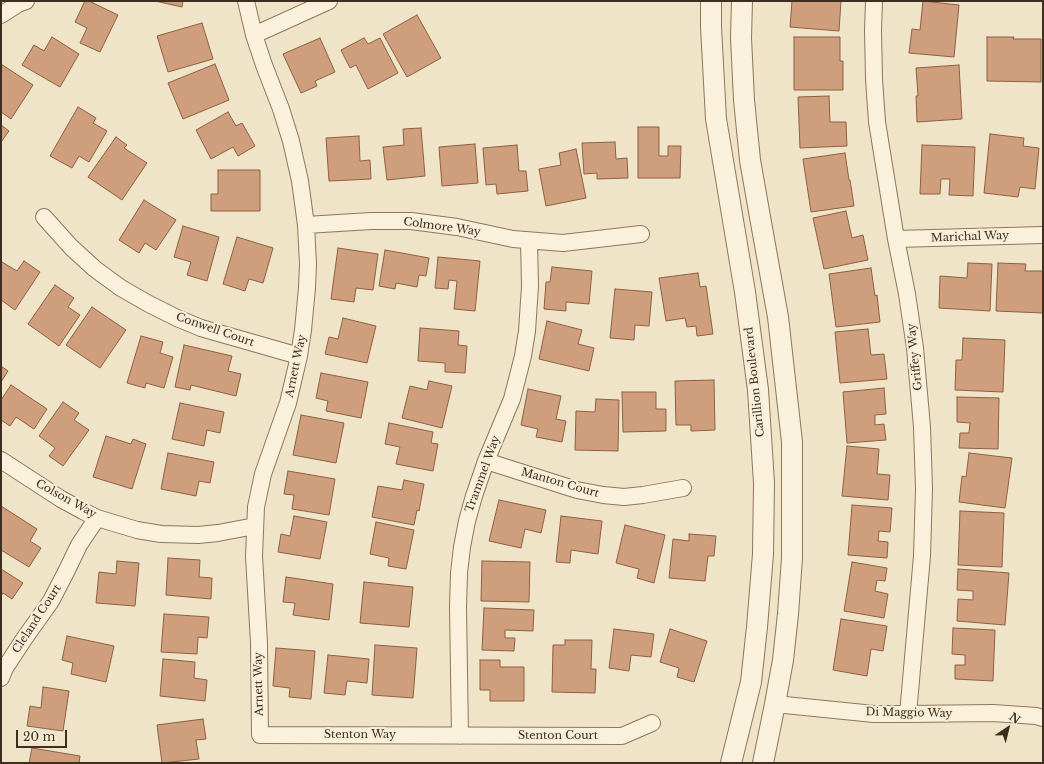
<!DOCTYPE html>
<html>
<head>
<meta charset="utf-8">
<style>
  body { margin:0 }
  #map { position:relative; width:1044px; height:764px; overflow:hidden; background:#f0e4c8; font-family:"Libre Baskerville",serif }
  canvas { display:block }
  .frame { position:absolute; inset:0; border:2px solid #3d2e20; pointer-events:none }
  .north { position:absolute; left:988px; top:708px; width:40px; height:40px; -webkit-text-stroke:3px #f7eed8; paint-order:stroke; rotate:35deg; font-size:11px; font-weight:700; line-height:16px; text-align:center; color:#3d2e20 }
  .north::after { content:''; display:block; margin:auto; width:14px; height:18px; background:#3d2e20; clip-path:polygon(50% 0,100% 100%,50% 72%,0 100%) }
  .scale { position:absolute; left:16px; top:730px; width:51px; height:18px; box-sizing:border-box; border:2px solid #3d2e20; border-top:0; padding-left:5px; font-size:12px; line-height:14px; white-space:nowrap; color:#3d2e20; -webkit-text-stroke:3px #f7eed8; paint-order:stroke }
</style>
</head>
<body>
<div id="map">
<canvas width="1044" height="764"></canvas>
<div class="frame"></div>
<div class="north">N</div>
<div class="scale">20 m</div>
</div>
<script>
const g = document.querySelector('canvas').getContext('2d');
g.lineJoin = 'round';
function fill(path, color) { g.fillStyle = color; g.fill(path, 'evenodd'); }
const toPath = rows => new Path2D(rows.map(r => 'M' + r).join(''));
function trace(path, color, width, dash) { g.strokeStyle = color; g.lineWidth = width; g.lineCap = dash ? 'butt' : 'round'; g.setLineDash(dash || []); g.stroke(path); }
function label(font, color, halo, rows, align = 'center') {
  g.font = font + ' "Libre Baskerville",serif'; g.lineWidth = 4; g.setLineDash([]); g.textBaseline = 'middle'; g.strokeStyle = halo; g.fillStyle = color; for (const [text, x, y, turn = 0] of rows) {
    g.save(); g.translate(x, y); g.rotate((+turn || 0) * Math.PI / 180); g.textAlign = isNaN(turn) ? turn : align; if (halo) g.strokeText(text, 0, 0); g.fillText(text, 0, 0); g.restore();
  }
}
const building = toPath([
  [85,1,89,1,118,15,100,52,80,43,87,28,75,22,85,1],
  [155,1,183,1,182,7,155,1],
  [792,1,841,1,839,31,790,27,792,1],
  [923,1,959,5,954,57,909,53,912,29,920,30,923,1],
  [417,15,441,58,407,77,383,34,417,15],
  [202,23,213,59,168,72,157,36,202,23],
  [52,37,79,54,60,87,22,65,34,45,44,51,52,37],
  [794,37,840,37,840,61,843,61,843,90,794,90,794,37],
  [987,37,1014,37,1013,39,1041,39,1041,82,987,81,987,37],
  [320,38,335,72,315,81,317,86,301,93,283,54,320,38],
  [364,38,368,44,380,38,398,73,368,89,356,65,350,68,341,50,364,38],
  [1,64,33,85,11,119,1,112,1,64],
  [215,64,229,100,183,119,168,83,215,64],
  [959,65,962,119,917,122,916,96,918,96,916,68,959,65],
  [829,96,830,122,846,122,847,146,800,148,798,97,829,96],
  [78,107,96,118,93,123,107,131,89,162,79,156,72,168,50,156,78,107],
  [228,112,236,126,242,123,255,146,238,156,233,147,211,159,196,130,228,112],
  [1,125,9,131,1,142,1,125],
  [638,127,659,127,659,156,668,156,668,146,681,146,680,178,638,178,638,127],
  [421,128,425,176,387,180,383,147,404,145,403,129,421,128],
  [990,134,1024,138,1023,146,1039,148,1035,189,1020,187,1018,197,984,193,990,134],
  [359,136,360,161,370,160,371,179,329,181,326,138,359,136],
  [116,137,127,145,124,148,147,163,122,200,88,177,116,137],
  [615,142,616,159,627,158,628,178,597,179,597,173,584,174,582,143,615,142],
  [475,144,478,183,442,186,439,147,475,144],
  [517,145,519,171,526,171,528,191,497,194,496,184,486,185,483,148,517,145],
  [922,145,975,147,973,196,949,195,950,179,941,179,940,194,920,194,922,145],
  [576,149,586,198,546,206,539,169,561,165,559,153,576,149],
  [845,153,849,180,850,180,854,206,811,212,803,159,845,153],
  [218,170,260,170,260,211,211,211,211,194,218,194,218,170],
  [144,200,176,220,156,250,145,243,139,253,119,240,144,200],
  [846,211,852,238,863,235,868,260,824,269,813,218,846,211],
  [183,226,219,237,207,281,187,275,191,262,174,257,183,226],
  [237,237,273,248,263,283,249,279,245,291,223,284,237,237],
  [338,248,378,254,373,290,356,288,354,302,331,299,338,248],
  [385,250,429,258,426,276,419,275,417,287,396,283,395,289,379,286,385,250],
  [438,257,480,261,475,311,454,309,457,281,449,280,448,289,435,288,438,257],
  [24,261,40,272,15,310,1,300,1,264,2,262,17,271,24,261],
  [968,263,992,264,990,311,939,308,940,276,967,278,968,263],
  [998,263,1026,264,1025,271,1043,271,1043,313,996,311,998,263],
  [552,267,592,271,589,304,566,302,566,311,544,309,546,282,550,282,552,267],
  [871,268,875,296,877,295,880,322,836,327,829,274,871,268],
  [698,273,700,287,706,286,713,334,697,336,696,326,687,327,685,318,666,321,659,278,698,273],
  [55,285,74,298,68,307,80,315,59,346,28,324,55,285],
  [615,289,652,292,649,326,635,325,634,340,610,338,615,289],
  [92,307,126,330,100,368,66,345,92,307],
  [343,318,376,326,367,363,325,354,329,337,338,339,343,318],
  [547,321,582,330,578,344,594,348,589,371,539,359,547,321],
  [420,328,459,331,458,345,467,346,465,373,445,372,445,363,418,361,420,328],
  [868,329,871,355,884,354,887,379,840,383,835,332,868,329],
  [141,336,163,342,160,353,173,357,164,388,146,383,145,388,127,383,141,336],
  [963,338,1005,340,1003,392,955,390,956,360,962,360,963,338],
  [184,345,232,356,228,371,241,374,236,396,191,385,190,390,175,387,184,345],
  [1,366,8,371,1,382,1,366],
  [321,373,368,382,361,418,326,411,328,401,316,398,321,373],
  [714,380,715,430,691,431,691,425,676,425,675,381,714,380],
  [429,381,452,386,442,428,402,418,410,386,427,390,429,381],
  [11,385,47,409,34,429,16,417,10,426,1,420,1,400,11,385],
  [884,388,886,414,875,415,875,425,884,424,886,440,847,443,843,392,884,388],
  [528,389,561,396,556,419,566,421,562,442,536,437,538,429,521,425,528,389],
  [622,392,656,392,656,409,666,409,666,431,623,432,622,392],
  [957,397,999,398,998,449,959,448,960,433,969,433,970,423,957,422,957,397],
  [596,399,619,400,618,451,575,450,576,411,595,412,596,399],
  [63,402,79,413,74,420,89,430,63,466,49,456,55,448,39,436,63,402],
  [180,403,224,412,220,433,207,430,204,446,172,439,180,403],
  [301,415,344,423,336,463,293,455,301,415],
  [389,423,433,432,431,443,438,444,433,471,396,464,400,447,385,444,389,423],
  [106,436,131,444,133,439,146,444,132,489,93,477,106,436],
  [847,446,879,449,877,474,890,475,888,500,842,496,847,446],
  [168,453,214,462,210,483,199,481,196,496,161,489,168,453],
  [969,453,1012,458,1005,508,959,502,962,476,966,477,969,453],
  [288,471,335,479,329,515,292,509,294,495,284,494,288,471],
  [404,480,424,484,419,511,417,510,414,525,372,517,378,486,402,490,404,480],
  [499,500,546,510,541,533,525,529,521,548,489,541,499,500],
  [852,505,892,508,890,532,879,531,878,541,888,542,887,558,848,555,852,505],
  [1,506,37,529,30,541,41,548,29,567,1,550,1,506],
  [960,511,1004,513,1002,567,958,565,960,511],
  [294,516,327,522,320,559,278,552,281,534,290,536,294,516],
  [561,516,602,521,598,554,571,550,570,563,556,562,561,516],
  [376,522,414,530,406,569,388,566,389,558,370,554,376,522],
  [625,525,665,535,654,583,637,578,639,569,616,563,625,525],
  [689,534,716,536,714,556,708,556,705,581,669,578,673,539,689,541,689,534],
  [168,558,200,560,199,577,212,578,211,599,166,595,168,558],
  [117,561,139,563,135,606,96,603,99,572,116,574,117,561],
  [482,561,530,562,529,602,481,601,482,561],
  [852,562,887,568,885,581,877,580,875,591,888,594,884,618,844,611,852,562],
  [1,569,23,583,12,599,3,593,1,596,1,569],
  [958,569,1009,573,1005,625,957,621,958,599,973,600,973,591,957,590,958,569],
  [286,577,333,584,329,620,293,615,295,603,283,602,286,577],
  [364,582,413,587,409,627,360,623,364,582],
  [484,608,534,610,533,631,505,630,505,638,515,638,514,651,482,650,484,608],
  [164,614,209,617,207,638,198,637,197,654,161,652,164,614],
  [841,619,887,626,883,651,871,649,867,676,833,670,841,619],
  [953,628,995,630,993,681,955,679,955,665,965,665,965,655,952,654,953,628],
  [614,629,654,634,651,657,631,655,629,671,609,668,614,629],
  [670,629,707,641,694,682,677,677,679,668,660,662,670,629],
  [67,636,114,646,106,682,71,674,73,663,62,660,67,636],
  [565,640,592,640,591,669,596,669,595,693,552,692,553,645,565,645,565,640],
  [375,645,417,648,413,698,372,695,375,645],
  [276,648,315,651,311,699,289,697,290,688,273,686,276,648],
  [328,655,369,659,367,683,347,681,345,695,324,693,328,655],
  [163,659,195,662,194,678,207,680,205,701,160,696,163,659],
  [480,660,500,660,500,667,524,667,524,701,490,701,490,690,480,690,480,660],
  [43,687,69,691,63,731,27,726,30,706,41,708,43,687],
  [203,719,206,739,196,740,199,759,162,763,157,725,203,719],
  [32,748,80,756,79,763,29,763,32,748]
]);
fill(building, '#cf9f7d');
trace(building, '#8d5f41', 1);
const minor = toPath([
  [246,1,254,35,264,65,281,109,291,141,300,181,306,225,308,264,307,288,303,330,299,356,288,403,263,474,256,507,254,556,259,643,260,735,622,736,652,723],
  [874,1,873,30,874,79,877,122,896,239,907,294,915,348,922,427,924,489,922,556,908,714],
  [1,15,18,4,26,1],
  [254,35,329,1],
  [44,217,71,247,95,269,121,288,149,304,177,318,201,328,299,356],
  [306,225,371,221,411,221,457,227,513,239,563,243,641,234],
  [896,239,1043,235],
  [1,460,61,499,83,511,97,518,137,530,161,534,198,535,218,533,255,526],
  [486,461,577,490,603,495,624,497,643,495,683,488],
  [1,678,5,668,24,639,51,601,67,570,79,545,97,518],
  [775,704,874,714,908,714,993,713,1036,716,1043,718],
  [460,736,458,607,459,573,462,547,467,521,474,496,486,461,512,399,523,356,527,331,530,286,529,241]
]);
const tertiary = toPath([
  [711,1,711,27,716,119,745,292,758,390,764,483,763,554,757,627,751,682,731,763],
  [742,1,741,38,744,100,750,160,760,217,778,317,792,442,792,558,788,614,783,660,775,704,763,763]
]);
trace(minor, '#8d765c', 18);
trace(tertiary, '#8d765c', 22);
trace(minor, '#faf1dc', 16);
trace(tertiary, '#faf1dc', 20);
label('11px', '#3d2e20', '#f7eed8', [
  ["Colmore Way",442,227,8],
  ["Marichal Way",970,237,-2],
  ["Conwell Court",215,330,19],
  ["Griffey Way",915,357,-96],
  ["Arnett Way",296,366,-78],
  ["Carillion Boulevard",755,382,-96],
  ["Trammel Way",483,474,-70],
  ["Manton Court",560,483,16],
  ["Colson Way",66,499,29],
  ["Cleland Court",37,619,-57],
  ["Arnett Way",259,684,-91],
  ["Di Maggio Way",909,713,1],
  ["Stenton Way",360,735],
  ["Stenton Court",558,736]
]);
</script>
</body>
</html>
